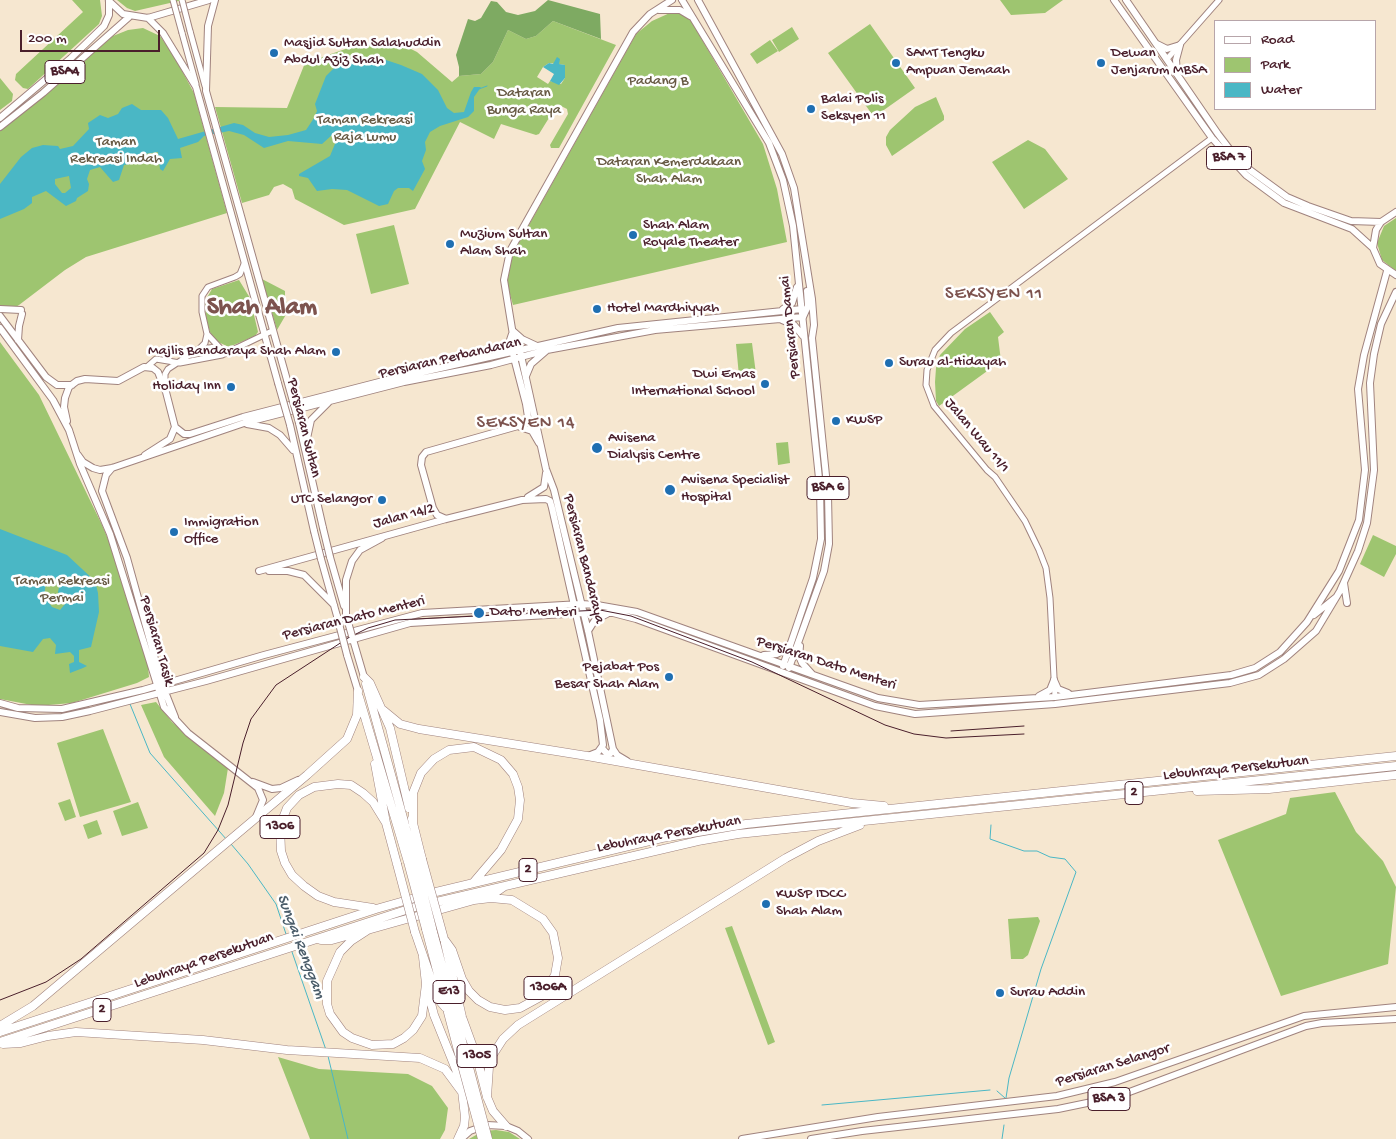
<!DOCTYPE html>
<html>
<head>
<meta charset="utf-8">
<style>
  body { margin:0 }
  #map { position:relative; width:1396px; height:1139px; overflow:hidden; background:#f6e7d0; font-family:"Gochi Hand",sans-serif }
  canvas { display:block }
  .legend { position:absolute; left:1214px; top:20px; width:162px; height:90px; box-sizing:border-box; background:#fff; border:1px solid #b7a5aa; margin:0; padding:6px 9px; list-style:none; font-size:15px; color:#4a1f2b }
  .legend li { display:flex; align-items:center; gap:10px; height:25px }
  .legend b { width:25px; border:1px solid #b7a5aa }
  .scale { position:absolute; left:20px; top:30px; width:140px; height:22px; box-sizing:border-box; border:2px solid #4a1f2b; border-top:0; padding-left:6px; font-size:15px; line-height:18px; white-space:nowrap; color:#4a1f2b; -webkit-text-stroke:4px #fff; paint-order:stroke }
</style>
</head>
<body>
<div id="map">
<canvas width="1396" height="1139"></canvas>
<ul class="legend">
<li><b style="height:6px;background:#fff"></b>Road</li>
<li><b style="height:14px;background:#9ec570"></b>Park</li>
<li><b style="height:14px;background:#4ab7c5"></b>Water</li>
</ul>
<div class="scale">200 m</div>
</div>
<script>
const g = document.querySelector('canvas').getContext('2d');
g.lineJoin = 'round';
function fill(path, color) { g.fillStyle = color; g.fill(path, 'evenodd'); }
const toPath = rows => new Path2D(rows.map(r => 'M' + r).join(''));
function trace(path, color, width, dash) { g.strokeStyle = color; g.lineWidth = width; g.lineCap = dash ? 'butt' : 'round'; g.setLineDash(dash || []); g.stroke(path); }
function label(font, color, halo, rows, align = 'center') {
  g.font = font + ' "Gochi Hand",sans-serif'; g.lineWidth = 5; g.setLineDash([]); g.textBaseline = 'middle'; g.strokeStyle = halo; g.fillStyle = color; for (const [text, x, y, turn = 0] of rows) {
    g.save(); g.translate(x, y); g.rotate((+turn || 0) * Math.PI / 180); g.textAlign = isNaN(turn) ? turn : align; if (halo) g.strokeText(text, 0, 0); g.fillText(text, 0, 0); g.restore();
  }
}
fill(toPath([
  [72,0,100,0,102,16,99,24,28,89,23,88,15,80,16,74,83,12],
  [117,0,183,0,135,11,127,8],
  [1000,0,1063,0,1045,13,1011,15],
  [672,12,687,14,763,144,777,189,787,242,513,305,507,284,512,255,636,34,652,21],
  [553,21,616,45,559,148,551,148,550,145,568,114,567,109,559,105,557,105,539,134,536,135,501,124,494,139,460,122,415,209,344,225,295,199,292,189,283,184,274,187,269,195,242,203,215,107,287,108,305,63,354,46,379,43,401,44,417,52,452,82,459,76,481,74,493,62,508,30,526,39,536,36],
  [549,63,565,65,565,78,561,84,550,81,548,84,537,77,543,67],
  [870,24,915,88,874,117,828,53],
  [792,27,799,39,779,52,772,40],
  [143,28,160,36,173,54,194,93,227,213,86,257,65,270,19,305,14,308,5,308,0,305,0,131,113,36,128,30],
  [770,40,778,51,757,64,750,54],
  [0,78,13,94,12,101,0,110],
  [936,97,944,116,944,120,892,156,886,145,886,137,890,130,915,107],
  [1028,140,1045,149,1068,179,1024,209,992,162],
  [1396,218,1396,271,1382,260,1377,243,1384,226],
  [394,225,409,284,371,294,356,234],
  [262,279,285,291,285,300,291,306,277,330],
  [239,280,250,298,258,332,255,336,229,347,218,342,211,335,206,320,205,301,212,289],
  [990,312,1004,332,998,337,1001,361,939,406,936,401,935,382,936,368,940,355,965,329],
  [0,342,39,395,103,527,119,566,148,666,149,677,137,683,72,703,37,706,0,699],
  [752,343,756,374,739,376,736,344],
  [788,442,790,463,778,465,776,443],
  [1373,535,1396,546,1396,554,1384,577,1360,564],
  [156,702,172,722,228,768,224,793,215,816,164,757,141,705],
  [103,729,131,802,80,817,57,743],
  [1335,792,1356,832,1383,861,1396,887,1388,964,1281,996,1218,840,1286,814,1290,798],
  [70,799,76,817,65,821,58,803],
  [138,802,148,828,122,836,113,811],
  [97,820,102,834,88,839,83,825],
  [1038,917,1040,921,1028,955,1023,959,1011,959,1008,919],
  [732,926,775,1042,768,1045,725,928],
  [278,1057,319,1069,408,1074,432,1086,448,1108,445,1130,440,1139,310,1139],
  [496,1130,509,1132,520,1139,469,1139,483,1131]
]), '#9ec570');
fill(toPath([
  [548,0,600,14,601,39,553,21,536,36,526,39,508,30,493,62,481,74,459,76,459,67,456,55,468,19,475,21,481,18,491,1,497,2,506,12,518,15,535,11]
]), '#7eaa62');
fill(toPath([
  [557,57,560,59,559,64,565,65,565,78,559,85,550,81,554,74,543,67,549,63,553,64],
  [367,58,383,59,401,65,422,74,438,90,447,108,454,113,464,112,471,92,474,87,481,87,474,97,474,111,468,117,440,126,430,132,425,142,426,150,422,161,425,169,413,191,409,188,398,188,394,191,388,204,379,206,347,190,332,189,317,191,308,178,299,176,299,174,330,156,337,139,332,135,322,144,288,141,264,148,244,135,229,131,204,136,198,142,180,148,182,158,170,159,163,171,160,169,158,152,138,155,139,162,124,165,119,180,113,182,100,167,90,170,87,179,89,184,88,191,77,198,76,201,66,206,46,191,32,197,32,203,24,209,0,219,0,184,21,157,32,148,43,145,58,146,60,149,73,146,89,129,88,123,100,115,108,118,118,114,122,108,132,104,141,110,161,110,168,118,178,139,234,123,243,125,255,133,269,137,288,135,306,130,314,118,317,111,315,104,326,76,336,66],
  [69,176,71,188,65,193,62,193,55,184,55,179],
  [0,529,67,555,95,581,98,593,99,612,91,647,79,650,79,662,87,666,83,668,70,673,69,664,74,662,74,656,70,652,55,654,56,645,50,638,43,639,33,652,0,646],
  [56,579,60,583,58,592,65,604,60,610,52,607,44,596,46,583]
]), '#4ab7c5');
trace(toPath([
  [479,89,487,86],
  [130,704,150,753,227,840],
  [991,825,990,839,1024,851,1037,851,1050,857,1065,859,1076,872,1041,969,1009,1078,1006,1098],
  [231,844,248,864,276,904,286,934],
  [291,949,326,1050],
  [328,1056,348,1139],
  [997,1091,1005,1098],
  [822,1105,990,1090],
  [1002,1139,1004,1125]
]), '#4ab7c5', 1);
const minor = toPath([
  [190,31,205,86],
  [182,33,196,84],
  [1167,59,1219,0],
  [220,348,207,334,202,312,202,296,208,287,235,277,240,274,244,264],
  [199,349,205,343,207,334],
  [148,366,156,359,180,363,222,355,272,331],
  [165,387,165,374,168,369,197,350,215,347,231,352],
  [1055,697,1050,598,1046,568,1039,550,1025,521,995,477,987,470,934,406,926,385,927,370,935,350,951,333,1212,138]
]);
const major = toPath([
  [215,0,208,26,206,91,287,380],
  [682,0,769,143,783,180,793,226,820,488,821,539,813,578,783,666],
  [698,0,782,154,794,188,812,299,814,325,812,338,828,495,829,544,824,571,789,668],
  [1114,0,1212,138,1246,175,1284,203,1352,229,1373,248],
  [1126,0,1218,134,1234,155,1250,170,1287,197,1308,206,1351,221,1381,222],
  [109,1,123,14,148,18,209,0],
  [659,10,680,10,690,16],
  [148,18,163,33,196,87,278,383],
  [1157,44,1167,49,1180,45],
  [1177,72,1176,60,1180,45],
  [0,118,71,58,104,26,109,15,109,2],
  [0,127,43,93,129,17],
  [1396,212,1381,222,1376,230,1373,248,1380,264,1396,275],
  [0,309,21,310],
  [783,309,792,303,797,287],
  [0,316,46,377,57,385,72,385],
  [803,317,808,306,807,291],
  [782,320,794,325,803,336],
  [0,328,53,400,69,430,80,464,110,534,164,707,188,733,258,788,263,800,256,817],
  [513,331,522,339,537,346],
  [18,340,19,326,22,314],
  [496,354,508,346,512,334],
  [526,376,531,364,546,351],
  [67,421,64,407,65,398,69,387,77,381,85,379,118,381,144,367,153,368,158,372,166,392,175,427,170,439,145,455],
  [299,423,323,528],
  [247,424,269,428,280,435,293,450],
  [290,425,314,531],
  [175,427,184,434,190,434,243,417,383,381,618,328,802,309],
  [520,427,532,431,539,443],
  [306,443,311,420,328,403],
  [78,455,83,462,93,468,100,470,112,468,244,423,404,382,491,365,547,350,655,330,803,317],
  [112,468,106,475,102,491,127,558,162,684,175,717],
  [528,497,544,487,546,473],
  [446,519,437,515,433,508,421,465,422,457,426,452,525,424,528,417,526,404,513,354],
  [330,557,344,606],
  [321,559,337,616],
  [259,571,446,519,522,500,546,499,550,501,552,508,600,720,603,745,598,752,588,756],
  [269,571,288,571,304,575,334,605],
  [1344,583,1347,603],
  [346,615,346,580,352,561,360,550,382,538],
  [1314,615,1335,598],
  [588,631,595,620,607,614],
  [352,636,364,677],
  [800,646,799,656,802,663,812,674],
  [347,655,358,691],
  [764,655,777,654,789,647],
  [1054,680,1058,689,1068,693],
  [1039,696,1050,690,1054,680],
  [0,703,18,708,62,709,143,690,264,655,422,613,581,604,597,605,637,612,878,698,919,705,1055,697,1231,675,1255,668,1280,652,1307,622,1339,571,1359,520,1365,470,1358,389,1364,355,1387,271],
  [0,712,35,718,62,717,90,711,206,681,410,623,583,613,613,613,636,619,875,706,915,714,1055,704,1230,683,1259,675,1284,659,1316,631,1340,591,1358,551,1367,523,1374,470,1370,383,1374,354,1381,324,1396,292],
  [602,748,607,754,611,753,613,749],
  [627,761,617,755,613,749,588,631,554,490,546,469,520,351,514,341,504,280,510,251,633,32,650,14,672,0],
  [253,782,272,789,281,788,298,780],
  [461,1139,470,1131,487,1125,506,1126,518,1131,528,1139],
  [742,1139,878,1117,1057,1096,1115,1082,1304,1016,1396,1007],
  [811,1139,862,1131,1058,1109,1116,1097,1306,1026,1322,1023,1396,1019]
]);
const highway = toPath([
  [364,677,370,683,390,728,409,808],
  [366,684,415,861],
  [359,697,408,862],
  [383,710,400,724,419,729,587,756,852,803,884,806],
  [375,764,386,823,397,864],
  [1197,791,1269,789,1396,775],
  [412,819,422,859],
  [413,824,413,793,421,773,434,759,449,750,474,747,501,760,513,774,518,787,520,800,518,819,501,850,473,883],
  [373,908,334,902,318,896,304,886,292,875,285,863,281,851,280,826,287,808,299,795,314,787,338,784,351,785,363,793,373,802,386,823],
  [371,928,351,941,340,952,327,981,327,1004,330,1014,343,1032,352,1038,372,1045,393,1044,404,1038,413,1030,422,1016,426,984],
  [432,928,466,1056],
  [426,929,460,1058],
  [415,932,438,999,445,1007],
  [444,939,452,950,462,979,469,991,478,1000,490,1007,505,1010,520,1008,542,996,555,975,558,958,553,933,543,919,512,900,491,898,474,900],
  [321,940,332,940,492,895,505,886],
  [445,943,462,1017,477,1058,487,1097,493,1111,506,1126],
  [423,957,426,984,434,1015,461,1082,465,1117,464,1126,458,1139],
  [0,1026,33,1006,52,990,307,775,347,739,357,715,358,691],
  [0,1032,376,909,436,892,662,838,746,824,1396,756],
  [0,1042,415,907,698,841,738,834,1396,766],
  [3,1044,21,1043,48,1036,76,1032,203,1040,287,1050,420,1058,445,1069,462,1092],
  [487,1097,489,1067,492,1056,503,1039,518,1025,786,858,818,841,860,825]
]);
trace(minor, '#a0837e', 7);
trace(major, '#a0837e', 8);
trace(highway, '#a0837e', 9);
trace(minor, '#fff', 5);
trace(major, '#fff', 6);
trace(highway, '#fff', 8);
trace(toPath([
  [951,731,1024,726],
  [0,1000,46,982,81,959,204,853,218,830,228,805,243,743,251,719,276,685,348,638,368,628,395,620,600,610,631,616,752,662,885,725,914,734,946,738,1024,734]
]), '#4a1f2b', 1);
const minorBridge = toPath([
  [173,0,182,33],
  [182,0,190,31]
]);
const majorBridge = toPath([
  [287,380,299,423],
  [278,383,290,425],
  [323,528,330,557],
  [314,531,321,559],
  [346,615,352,636],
  [337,616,347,655]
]);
const highwayBridge = toPath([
  [422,859,444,939],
  [415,861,432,928],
  [408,862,426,929],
  [397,864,415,932],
  [466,1056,488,1139],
  [460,1058,482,1139]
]);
trace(minorBridge, '#a0837e', 7, []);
trace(majorBridge, '#a0837e', 8, []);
trace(highwayBridge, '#a0837e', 9, []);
trace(minorBridge, '#fff', 5);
trace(majorBridge, '#fff', 6);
trace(highwayBridge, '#fff', 8);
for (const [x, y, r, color] of [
  [274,53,5,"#1f6fb2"],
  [896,63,5,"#1f6fb2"],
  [1101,63,5,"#1f6fb2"],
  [811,109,5,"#1f6fb2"],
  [633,235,5,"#1f6fb2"],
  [450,244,5,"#1f6fb2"],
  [597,309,5,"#1f6fb2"],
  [336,352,5,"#1f6fb2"],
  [889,363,5,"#1f6fb2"],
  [765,384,5,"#1f6fb2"],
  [231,387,5,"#1f6fb2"],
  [836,421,5,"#1f6fb2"],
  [597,448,6,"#1f6fb2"],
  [670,490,6,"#1f6fb2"],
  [382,500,5,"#1f6fb2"],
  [174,532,5,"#1f6fb2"],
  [479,613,6,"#1f6fb2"],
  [669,677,5,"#1f6fb2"],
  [766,904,5,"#1f6fb2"],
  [1000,993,5,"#1f6fb2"]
]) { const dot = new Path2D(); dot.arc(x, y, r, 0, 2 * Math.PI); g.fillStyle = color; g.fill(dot); trace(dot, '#fff', 2); }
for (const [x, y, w] of [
  [65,72,40],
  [1229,158,45],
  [828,488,42],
  [1134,793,18],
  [280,827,40],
  [528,870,18],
  [548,988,48],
  [449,992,32],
  [102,1010,18],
  [477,1056,40],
  [1109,1099,42]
]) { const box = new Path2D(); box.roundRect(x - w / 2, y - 11.5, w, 23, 4); g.fillStyle = '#fff'; g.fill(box); trace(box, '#4a1f2b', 1); }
label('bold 14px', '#4a1f2b', null, [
  ["BSA4",65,72],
  ["BSA 7",1229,158],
  ["BSA 6",828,488],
  ["2",1134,793],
  ["1306",280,827],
  ["2",528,870],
  ["1306A",548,988],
  ["E13",449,992],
  ["2",102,1010],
  ["1305",477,1056],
  ["BSA 3",1109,1099]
]);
label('15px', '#4a1f2b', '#fff', [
  ["Masjid Sultan Salahuddin",284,44],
  ["Abdul Aziz Shah",284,61],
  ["SAMT Tengku",906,54],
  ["Ampuan Jemaah",906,71],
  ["Dewan",1111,54],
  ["Jenjarum MBSA",1111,71],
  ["Balai Polis",821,100],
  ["Seksyen 11",821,117],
  ["Shah Alam",643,226],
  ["Royale Theater",643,243],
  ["Muzium Sultan",460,235],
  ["Alam Shah",460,252],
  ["Hotel Mardhiyyah",607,309],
  ["Majlis Bandaraya Shah Alam",326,352,"right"],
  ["Surau al-Hidayah",899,363],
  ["Dwi Emas",755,375,"right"],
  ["International School",755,392,"right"],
  ["Holiday Inn",221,387,"right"],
  ["KWSP",846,421],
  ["Avisena",608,439],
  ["Dialysis Centre",608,456],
  ["Avisena Specialist",681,481],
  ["Hospital",681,498],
  ["UTC Selangor",372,500,"right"],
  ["Immigration",184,523],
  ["Office",184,540],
  ["Dato' Menteri",490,613],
  ["Pejabat Pos",659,668,"right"],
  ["Besar Shah Alam",659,685,"right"],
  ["KWSP IDCC",776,895],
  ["Shah Alam",776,912],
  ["Surau Addin",1010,993]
], 'left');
label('15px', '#675943', '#fff', [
  ["Padang B",658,82],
  ["Dataran",524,94],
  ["Bunga Raya",524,111],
  ["Taman Rekreasi",365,121],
  ["Raja Lumu",365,138],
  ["Taman",116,143],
  ["Rekreasi Indah",116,160],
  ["Dataran Kemerdakaan",669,163],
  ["Shah Alam",669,180],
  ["Taman Rekreasi",62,582],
  ["Permai",62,599]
]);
label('15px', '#4a1f2b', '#fff', [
  ["Persiaran Damai",791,327,-96],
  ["Persiaran Perbandaran",450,359,-13],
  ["Persiaran Sultan",303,428,76],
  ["Jalan Wau 11/1",976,436,50],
  ["Jalan 14/2",404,517,-15],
  ["Persiaran Bandaraya",583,559,76],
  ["Persiaran Dato Menteri",354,619,-14],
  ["Persiaran Tasik",156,641,74],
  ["Persiaran Dato Menteri",826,664,18],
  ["Lebuhraya Persekutuan",1236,769,-6],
  ["Lebuhraya Persekutuan",669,835,-11],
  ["Lebuhraya Persekutuan",204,961,-19],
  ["Persiaran Selangor",1113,1066,-17]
]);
label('italic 16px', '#4a5c69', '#fff', [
  ["Sungai Renggam",300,947,69]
]);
g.letterSpacing = '1px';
label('18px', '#7d534e', '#fff', [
  ["SEKSYEN 11",994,295],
  ["SEKSYEN 14",526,424]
]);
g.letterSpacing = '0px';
label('bold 25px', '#7d534e', '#fff', [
  ["Shah Alam",262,309]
]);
</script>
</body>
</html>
